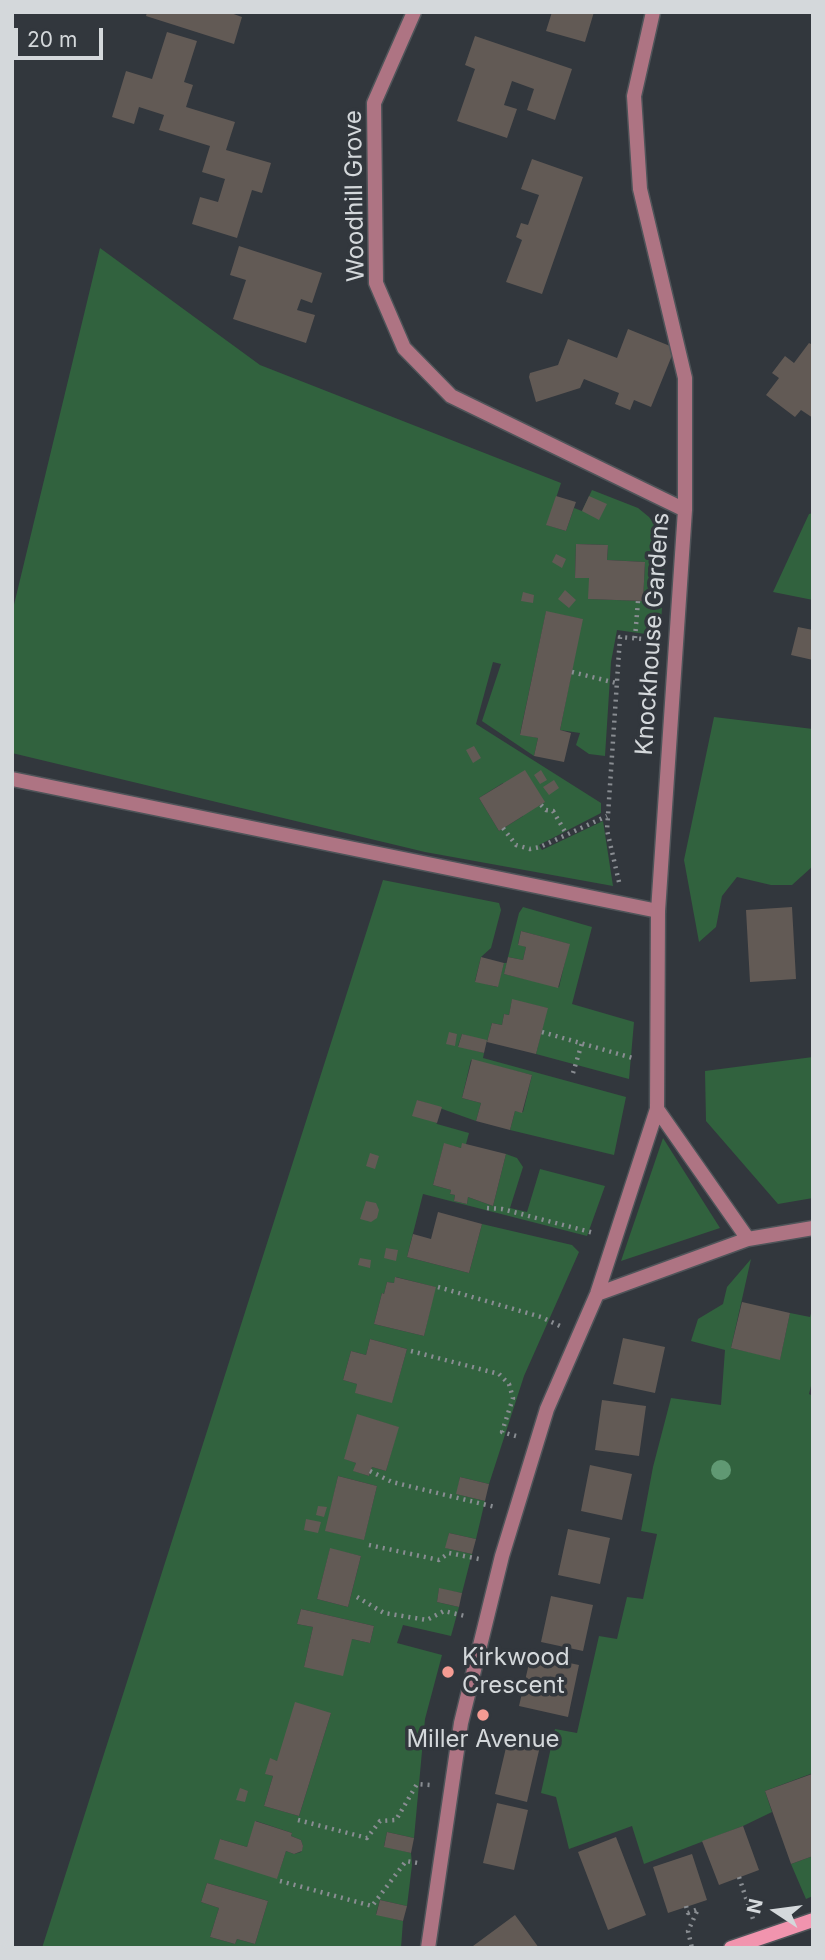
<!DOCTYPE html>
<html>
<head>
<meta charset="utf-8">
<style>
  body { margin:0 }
  #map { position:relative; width:825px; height:1960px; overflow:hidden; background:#32373d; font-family:Inter,sans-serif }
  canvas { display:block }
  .frame { position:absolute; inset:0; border:14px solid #d4d8db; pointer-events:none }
  .north { position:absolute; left:741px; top:1876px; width:70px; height:70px; -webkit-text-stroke:5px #32373d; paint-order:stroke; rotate:283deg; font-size:19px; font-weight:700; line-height:28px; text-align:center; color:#d4d8db }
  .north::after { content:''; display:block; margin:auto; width:24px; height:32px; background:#d4d8db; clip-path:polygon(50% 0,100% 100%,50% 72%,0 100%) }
  .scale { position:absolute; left:14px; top:28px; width:89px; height:32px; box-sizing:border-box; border:4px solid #d4d8db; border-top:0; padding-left:9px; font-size:21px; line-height:24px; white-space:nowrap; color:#d4d8db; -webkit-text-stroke:5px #32373d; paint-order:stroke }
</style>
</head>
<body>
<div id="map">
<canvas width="825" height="1960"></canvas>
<div class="frame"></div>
<div class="north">N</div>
<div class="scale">20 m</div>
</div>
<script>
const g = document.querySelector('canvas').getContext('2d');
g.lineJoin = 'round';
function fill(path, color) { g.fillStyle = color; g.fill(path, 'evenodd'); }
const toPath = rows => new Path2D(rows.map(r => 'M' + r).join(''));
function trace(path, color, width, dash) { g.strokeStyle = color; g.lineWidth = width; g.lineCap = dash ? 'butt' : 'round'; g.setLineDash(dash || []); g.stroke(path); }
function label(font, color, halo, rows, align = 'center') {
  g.font = font + ' Inter,sans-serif'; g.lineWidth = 7; g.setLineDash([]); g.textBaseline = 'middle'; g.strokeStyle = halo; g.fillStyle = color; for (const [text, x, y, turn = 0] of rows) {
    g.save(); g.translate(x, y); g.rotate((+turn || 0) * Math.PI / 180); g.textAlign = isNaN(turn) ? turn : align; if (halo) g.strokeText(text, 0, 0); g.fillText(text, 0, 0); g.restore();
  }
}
fill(toPath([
  [100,248,260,365,561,483,547,525,566,531,574,508,582,511,592,490,638,508,649,517,660,532,665,566,660,636,617,630,611,662,605,756,589,754,576,745,580,733,560,730,582,619,546,612,520,734,538,738,534,756,482,721,501,664,493,662,476,724,601,803,601,813,539,845,542,850,603,821,613,886,425,852,12,753,12,613],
  [576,544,608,545,607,560,645,562,643,601,589,599,589,578,575,577],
  [503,783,523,816,499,831,479,798],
  [813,513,813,600,773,592,809,514],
  [714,717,813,729,813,866,792,885,771,885,737,877,722,896,716,927,699,942,684,860],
  [383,880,499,903,501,910,491,948,481,957,475,981,497,987,504,963,507,963,504,974,559,987,569,944,521,931,518,944,526,947,523,960,508,957,519,913,523,907,592,927,572,1004,634,1022,629,1079,536,1054,547,1008,512,1000,509,1015,504,1014,502,1025,492,1023,487,1042,462,1034,458,1046,484,1053,483,1058,626,1097,614,1155,510,1130,515,1111,523,1112,532,1075,471,1060,462,1098,481,1103,476,1121,417,1100,437,1124,469,1133,466,1144,461,1148,444,1144,433,1185,451,1190,450,1194,455,1195,454,1201,467,1204,468,1197,493,1206,506,1154,517,1158,523,1167,510,1208,527,1212,540,1169,605,1186,587,1236,423,1194,407,1257,469,1273,482,1224,572,1245,579,1252,524,1376,489,1484,460,1477,457,1494,485,1501,476,1539,449,1533,446,1548,472,1554,462,1593,439,1589,437,1602,459,1607,451,1636,403,1625,397,1643,442,1655,425,1719,414,1838,387,1832,384,1846,411,1853,412,1865,407,1906,380,1900,376,1914,403,1921,401,1948,42,1948],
  [396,1277,435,1287,424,1336,374,1324,382,1293,384,1294,387,1282,394,1283],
  [370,1339,407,1349,392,1402,356,1393,357,1384,343,1380,351,1351,366,1355],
  [357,1415,398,1427,386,1471,372,1467,369,1476,354,1471,356,1463,345,1459],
  [338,1476,377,1486,364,1539,326,1531],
  [330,1549,361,1556,348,1607,317,1599],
  [301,1609,374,1626,370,1643,352,1639,304,1667,313,1627,297,1624],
  [331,1713,299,1816,264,1806,273,1776,266,1774,270,1759,277,1761],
  [256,1821,292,1833,291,1836,301,1840,303,1846,301,1852,294,1854,286,1851,277,1878,220,1839,247,1847],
  [207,1883,268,1901,255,1944,237,1939,235,1944,210,1937,219,1908,201,1902],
  [813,1057,813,1198,778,1204,706,1121,705,1071],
  [663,1138,720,1228,621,1261],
  [751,1259,731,1348,780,1359,790,1313,810,1317,813,1306,813,1378,809,1394,813,1396,813,1773,765,1791,772,1812,743,1826,644,1864,632,1826,569,1849,556,1797,541,1793,555,1729,577,1733,599,1636,617,1639,627,1597,643,1599,657,1534,641,1531,653,1467,671,1398,721,1405,725,1350,691,1341,698,1319,723,1304,727,1287],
  [813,1856,813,1896,806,1899,791,1864]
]), '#31623e');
fill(toPath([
  [147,12,228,12,242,17,234,44,146,16],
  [552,12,594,12,585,42,546,31],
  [167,32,197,41,184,82,193,85,186,107,235,122,226,150,271,163,262,193,252,190,237,238,192,224,200,197,218,202,225,179,202,172,210,146,159,130,164,115,139,107,134,124,112,117,126,71,152,79],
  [475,36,572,69,555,120,527,110,534,89,512,81,504,105,517,109,507,138,457,121,475,69,465,65],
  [532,159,583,177,542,294,506,282,522,240,516,237,521,223,528,225,539,195,521,189],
  [239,246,322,273,312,303,301,299,297,310,315,315,306,343,233,319,246,280,230,275],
  [628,329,675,348,651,407,634,400,630,410,615,404,619,393,584,379,580,388,536,402,529,377,530,373,558,365,568,339,617,358],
  [809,343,813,345,813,418,801,410,795,417,766,395,779,378,772,373,785,356,794,363],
  [556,496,576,502,566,531,546,525],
  [589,496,607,504,599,520,582,511],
  [576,544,608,545,607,560,645,562,643,601,588,599,589,578,575,578],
  [556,554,566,559,562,568,552,562],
  [565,590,576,600,569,608,558,599],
  [523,592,534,595,533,603,521,601],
  [546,611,583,619,560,730,571,733,564,762,534,756,538,738,520,735],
  [798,627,813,630,813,660,791,655],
  [474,746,481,758,473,763,466,750],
  [525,770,545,802,499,831,479,798],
  [541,770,547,780,540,784,534,775],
  [554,780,559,788,549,795,543,787],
  [792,907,796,979,750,982,746,910],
  [521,931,570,944,558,988,504,974,508,957,523,960,526,947,518,945],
  [481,957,504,963,498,987,475,982],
  [512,999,548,1008,536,1054,487,1042,492,1023,502,1025,504,1014,509,1015],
  [449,1032,457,1034,455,1046,446,1044],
  [462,1034,487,1040,484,1053,458,1047],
  [472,1059,532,1075,522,1113,515,1111,510,1130,476,1121,481,1103,462,1098],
  [417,1100,442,1107,437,1123,412,1116],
  [444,1143,461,1148,462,1143,506,1154,493,1206,468,1197,467,1204,454,1201,455,1195,450,1194,451,1190,433,1185],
  [370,1153,379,1156,375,1169,366,1166],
  [366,1201,376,1203,379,1210,377,1218,371,1222,360,1219],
  [438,1212,482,1224,469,1273,407,1257,413,1234,431,1239],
  [386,1248,398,1250,396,1261,384,1258],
  [360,1258,371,1260,370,1268,358,1265],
  [395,1277,436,1287,424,1336,374,1324,382,1293,384,1294,387,1282,394,1283],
  [742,1302,790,1313,780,1360,731,1348],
  [623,1338,665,1347,655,1393,613,1384],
  [370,1339,407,1349,392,1403,355,1393,357,1384,343,1380,351,1351,366,1355],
  [602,1400,646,1406,639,1456,595,1450],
  [357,1414,399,1427,386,1471,372,1467,369,1476,353,1471,356,1463,344,1459],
  [590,1465,632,1474,622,1520,581,1511],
  [338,1476,377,1486,364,1540,325,1531],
  [460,1477,489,1484,485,1501,456,1494],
  [318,1506,327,1507,324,1517,316,1515],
  [306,1519,321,1522,318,1533,304,1530],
  [568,1529,610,1538,600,1584,558,1575],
  [449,1533,476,1539,472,1554,445,1548],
  [330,1548,361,1556,348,1607,317,1599],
  [439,1588,462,1593,459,1607,437,1602],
  [551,1596,593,1605,583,1651,541,1642],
  [301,1609,374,1626,370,1643,352,1639,343,1676,304,1667,313,1627,297,1624],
  [531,1655,579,1665,568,1717,519,1706],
  [295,1702,331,1713,299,1816,264,1806,273,1776,265,1774,270,1758,277,1761],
  [509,1735,541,1742,527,1802,495,1794],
  [812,1774,813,1856,791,1864,765,1791],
  [240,1788,248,1791,245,1802,236,1800],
  [497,1803,528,1810,514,1870,483,1863],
  [255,1821,292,1833,291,1836,301,1840,303,1846,302,1851,294,1854,286,1851,277,1879,214,1859,220,1839,247,1847],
  [743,1826,759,1870,719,1885,702,1841],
  [387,1832,414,1838,411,1853,384,1847],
  [616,1837,646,1915,608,1930,578,1852],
  [692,1854,707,1900,668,1913,653,1867],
  [207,1883,268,1901,255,1944,237,1939,235,1944,210,1937,219,1908,201,1902],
  [380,1900,407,1906,403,1921,376,1915],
  [515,1915,539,1948,474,1948,473,1946]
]), '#625a55');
const lane = toPath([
  [12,779,658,911]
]);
const street = toPath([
  [414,12,374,103,376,283,404,348,451,396,685,510],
  [653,12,634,96,640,189,685,378,685,510,658,911,657,1109,748,1239],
  [597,1294,748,1239,813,1228],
  [428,1948,461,1723,502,1556,547,1409,597,1294,657,1109]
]);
const secondary = toPath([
  [731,1948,813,1920]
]);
trace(lane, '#4f5459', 17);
trace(street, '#4f5459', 17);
trace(secondary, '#4f5459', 17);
trace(toPath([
  [635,638,638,601],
  [572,672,616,683],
  [541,805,546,810,553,811,567,835],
  [503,828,516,845,530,849,540,847,607,816],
  [619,882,607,830,620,637,654,640],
  [542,1032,636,1059],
  [573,1073,582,1043],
  [487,1208,502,1209,594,1233],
  [438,1287,541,1317,560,1326],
  [411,1351,499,1374,509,1384,513,1398,502,1432,516,1436],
  [370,1471,392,1482,495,1507],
  [369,1545,439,1560,449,1553,479,1559],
  [357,1597,384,1613,427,1620,444,1611,465,1616],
  [298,1820,367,1838,380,1821,396,1820,417,1784,430,1785],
  [739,1877,753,1919],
  [280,1881,372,1906,406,1861,418,1863],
  [686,1906,688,1913,698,1909,688,1931,692,1948]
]), '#898d92', 4.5, [2, 5]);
trace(lane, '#ae7483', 14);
trace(street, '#ae7483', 14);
trace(secondary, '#f194ae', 14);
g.fillStyle = '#609973';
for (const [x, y] of [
  [721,1470]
]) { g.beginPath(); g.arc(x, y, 10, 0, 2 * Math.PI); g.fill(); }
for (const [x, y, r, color] of [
  [448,1672,7,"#f59c93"],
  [483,1715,7,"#f59c93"]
]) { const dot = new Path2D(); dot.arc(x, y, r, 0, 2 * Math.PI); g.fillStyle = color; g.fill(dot); trace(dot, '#32373d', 2.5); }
label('24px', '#d4d8db', '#32373d', [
  ["Woodhill Grove",355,196,-91],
  ["Knockhouse Gardens",653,634,-86]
]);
label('24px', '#d4d8db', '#32373d', [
  ["Kirkwood",462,1658],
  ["Crescent",462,1686],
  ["Miller Avenue",483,1740,"center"]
], 'left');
</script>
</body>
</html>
